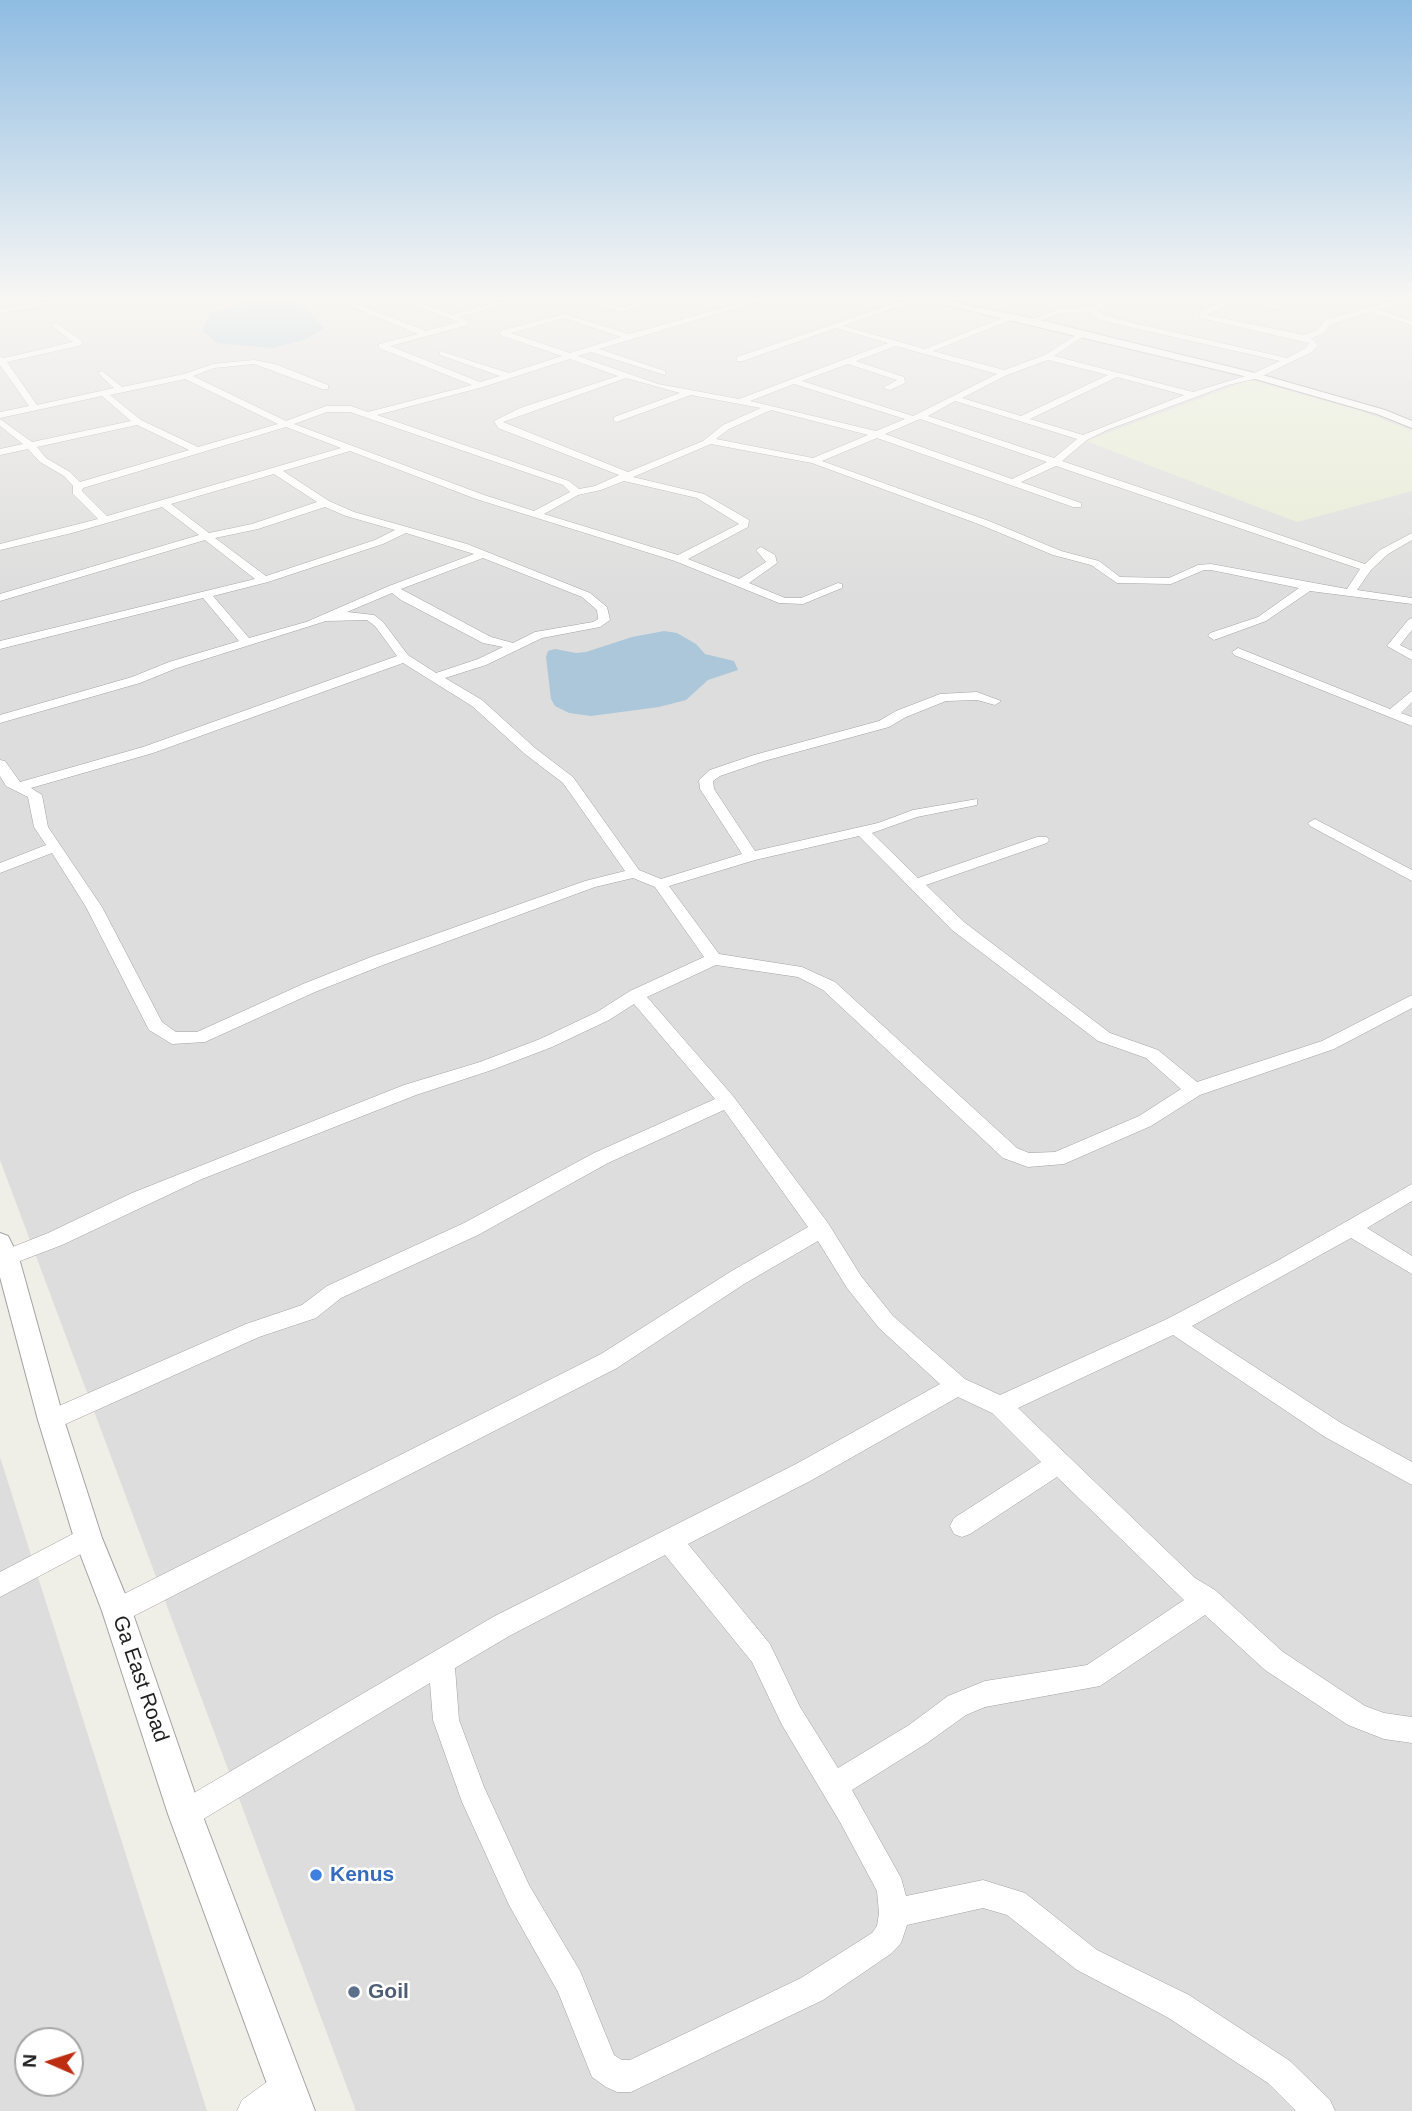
<!DOCTYPE html>
<html>
<head>
<meta charset="utf-8">
<style>
  body { margin:0 }
  #map { position:relative; width:1412px; height:2111px; overflow:hidden; background:#efeee7; font-family:Arial,sans-serif }
  canvas { display:block }
  .north { position:absolute; left:14px; top:2027px; width:70px; height:70px; box-sizing:border-box; background:#fff; border:2px solid #a5a5a5; border-radius:50%; rotate:273deg; font-size:19px; font-weight:700; line-height:28px; text-align:center; color:#1f1f1f }
  .north::after { content:''; display:block; margin:auto; width:24px; height:32px; background:#bd2d12; clip-path:polygon(50% 0,100% 100%,50% 72%,0 100%) }
</style>
</head>
<body>
<div id="map">
<canvas width="1412" height="2111"></canvas>
<div class="north">N</div>
</div>
<script>
const g = document.querySelector('canvas').getContext('2d');
g.lineJoin = 'round';
function fill(path, color) { g.fillStyle = color; g.fill(path, 'evenodd'); }
const toPath = rows => new Path2D(rows.map(r => 'M' + r).join(''));
function trace(path, color, width, dash) { g.strokeStyle = color; g.lineWidth = width; g.lineCap = dash ? 'butt' : 'round'; g.setLineDash(dash || []); g.stroke(path); }
function label(font, color, halo, rows, align = 'center') {
  g.font = font + ' Arial,sans-serif'; g.lineWidth = 5; g.setLineDash([]); g.textBaseline = 'middle'; g.strokeStyle = halo; g.fillStyle = color; for (const [text, x, y, turn = 0] of rows) {
    g.save(); g.translate(x, y); g.rotate((+turn || 0) * Math.PI / 180); g.textAlign = isNaN(turn) ? turn : align; if (halo) g.strokeText(text, 0, 0); g.fillText(text, 0, 0); g.restore();
  }
}
fill(toPath([
  [0,300,1412,300,1412,2111,356,2111,0,1160],
  [0,1457,207,2111,0,2111],
  [28,2041,70,2041,70,2083,28,2083]
]), '#ddd');
fill(toPath([
  [1250,380,1358,410,1412,431,1412,491,1297,522,1086,441]
]), '#e7ecd4');
fill(toPath([
  [288,300,307,309,324,328,304,340,272,348,217,343,202,330,211,313,245,303],
  [664,631,677,633,696,644,705,654,734,661,738,670,708,680,686,700,659,707,591,716,569,713,555,706,551,699,546,657,548,651,555,649,576,653,586,652,632,637]
]), '#abc7d9');
const minor = toPath([
  [55,300,65,301,0,313,0,309,55,300],
  [336,300,346,300,426,331,459,322,402,300,412,300,452,315,507,300,519,300,459,317,468,321,468,325,390,346,480,382,500,376,440,355,440,351,509,373,562,356,500,335,500,331,564,314,629,334,752,300,763,300,599,349,665,371,665,375,591,352,578,356,658,384,739,399,888,343,836,328,743,361,737,361,737,357,905,300,915,300,843,326,925,349,1010,315,1013,319,933,351,1004,370,1045,355,1081,332,1084,336,1054,356,1193,392,1252,374,1280,361,1125,326,1098,319,1090,312,1061,313,1032,323,1028,321,1060,309,1091,308,1108,300,1118,300,1097,310,1104,315,1129,322,1287,358,1306,348,1309,343,1200,318,1200,311,1227,300,1237,300,1207,315,1304,335,1317,330,1325,320,1395,300,1406,300,1379,310,1412,321,1412,325,1371,312,1331,324,1323,334,1311,338,1318,345,1312,352,1258,378,1228,385,1107,430,1087,440,1062,461,1365,564,1380,550,1412,533,1412,540,1388,554,1371,570,1357,590,1412,598,1412,604,1310,591,1266,621,1214,640,1208,636,1210,633,1258,617,1299,588,1211,570,1204,570,1171,584,1117,583,1091,565,1053,555,981,525,812,463,711,444,633,477,704,494,749,520,748,527,688,559,739,579,766,562,756,550,761,547,775,555,777,563,749,583,785,598,801,598,838,583,842,584,842,588,803,604,779,603,675,561,476,499,350,451,283,471,329,501,354,512,467,544,590,593,607,607,610,620,600,627,542,638,486,665,445,678,482,700,535,748,573,777,639,870,661,879,742,854,700,789,699,780,710,770,754,755,879,721,896,711,940,694,977,692,1001,701,995,705,977,700,946,701,906,717,889,727,764,761,720,776,713,781,714,789,755,851,878,823,913,810,977,799,977,805,917,817,872,833,918,878,1037,837,1047,837,1049,840,1047,843,926,885,964,922,1110,1033,1158,1050,1197,1082,1322,1041,1412,995,1412,1008,1334,1049,1200,1095,1151,1126,1064,1164,1028,1167,1003,1158,823,990,798,977,716,965,647,997,733,1096,828,1223,861,1276,893,1316,965,1379,1000,1395,1167,1319,1277,1261,1412,1184,1412,1201,1367,1228,1412,1256,1412,1274,1351,1238,1192,1326,1341,1423,1412,1462,1412,1485,1325,1437,1173,1335,1018,1408,1195,1578,1215,1590,1283,1652,1365,1706,1384,1713,1412,1717,1412,1743,1384,1739,1348,1725,1265,1670,1205,1615,1100,1686,985,1707,966,1715,927,1743,852,1790,901,1878,906,1896,983,1880,1025,1893,1097,1950,1189,1995,1290,2061,1330,2100,1335,2111,1296,2111,1268,2083,1167,2017,1077,1970,1007,1915,983,1908,907,1925,901,1943,892,1953,823,2000,631,2092,617,2092,606,2087,592,2077,558,1992,509,1905,462,1802,433,1720,430,1683,195,1824,185,1828,175,1824,171,1814,175,1804,493,1617,796,1464,940,1384,879,1328,847,1288,818,1241,744,1284,617,1368,126,1620,117,1623,108,1620,105,1611,108,1602,601,1354,730,1272,808,1227,724,1110,608,1163,478,1235,341,1298,316,1318,259,1337,59,1427,51,1430,43,1427,40,1420,43,1413,246,1324,302,1305,327,1286,464,1223,594,1153,715,1099,634,1004,609,1020,552,1047,492,1070,416,1095,202,1179,62,1245,7,1266,0,1264,0,1252,48,1233,132,1193,404,1085,480,1062,540,1039,597,1012,630,991,704,957,655,887,633,878,595,887,383,965,315,992,205,1042,172,1044,149,1030,86,907,52,853,0,873,0,863,46,845,34,827,28,797,6,786,0,776,0,760,5,761,20,782,143,747,397,656,375,626,367,620,326,621,177,668,140,683,0,723,0,715,132,677,169,662,239,641,203,598,0,649,0,641,255,579,205,540,0,601,0,594,199,535,162,507,72,533,0,550,0,544,98,519,73,494,73,486,64,476,40,462,28,449,0,455,0,449,23,444,0,426,0,419,32,442,131,421,102,396,0,418,0,412,29,406,0,365,0,357,4,358,73,342,52,326,55,322,82,341,82,345,7,362,37,405,114,388,98,373,102,371,122,387,184,374,213,364,254,360,275,364,328,385,328,389,322,389,254,364,214,368,193,376,286,421,326,406,351,406,368,412,472,385,379,348,379,344,418,334,336,300],
  [564,318,621,337,570,353,511,333,564,318],
  [896,346,997,374,913,416,802,381,848,364,897,380,883,388,890,390,905,383,904,377,856,361,896,346],
  [570,359,618,376,520,408,494,421,498,428,619,475,595,486,579,489,569,481,377,415,483,387,570,359],
  [1048,360,1108,375,1021,416,962,398,1007,375,1048,360],
  [1117,377,1184,395,1083,435,1030,419,1117,377],
  [626,378,680,393,614,417,614,421,617,422,691,395,761,408,723,425,703,441,628,472,503,422,626,378],
  [185,379,278,424,198,447,141,420,110,395,185,379],
  [794,384,905,419,876,431,750,401,794,384],
  [955,401,1077,439,1054,458,928,416,955,401],
  [771,410,868,435,813,458,716,439,729,429,771,410],
  [327,412,350,412,563,485,570,492,534,511,484,495,294,424,327,412],
  [920,419,1047,462,1012,479,885,434,920,419],
  [137,425,189,450,80,482,70,472,46,458,37,447,137,425],
  [286,427,341,448,107,516,82,491,83,488,286,427],
  [877,438,1073,507,1081,507,1081,503,1021,482,1056,466,1360,569,1347,589,1211,564,1198,565,1169,578,1120,577,1099,561,1061,551,989,521,822,461,877,438],
  [274,474,317,502,252,524,209,533,171,504,274,474],
  [624,481,697,498,739,524,678,555,544,514,578,495,601,490,624,481],
  [325,507,346,516,395,530,375,540,266,576,215,538,258,529,325,507],
  [406,533,474,554,389,586,306,622,249,638,213,596,268,582,383,544,406,533],
  [483,558,582,597,597,610,598,619,593,622,535,632,513,643,491,637,401,589,483,558],
  [392,593,401,600,483,643,503,647,478,659,436,673,408,655,383,622,374,615,347,612,392,593],
  [403,663,472,706,525,754,563,783,625,871,585,881,371,957,303,984,197,1032,176,1032,162,1022,102,907,48,827,42,795,31,788,153,753,403,663],
  [859,836,952,930,1098,1041,1146,1058,1181,1089,1139,1116,1055,1152,1029,1153,1017,1148,835,982,802,967,719,954,669,886,755,860,859,836],
  [958,1397,992,1413,1041,1462,954,1518,950,1526,954,1534,962,1537,970,1534,1057,1477,1184,1600,1087,1665,985,1681,948,1696,909,1725,838,1768,800,1707,770,1644,688,1544,812,1480,958,1397],
  [665,1555,752,1662,782,1725,840,1822,877,1891,879,1913,877,1926,872,1933,801,1978,630,2060,622,2060,614,2055,580,1971,529,1885,484,1787,459,1720,455,1668,511,1635,665,1555],
  [582,300,593,300,622,308,647,300,658,300,622,312,582,300],
  [1033,300,1045,300,1049,302,1045,304,1033,300],
  [1246,300,1258,300,1281,307,1277,309,1246,300],
  [1412,618,1412,630,1400,645,1412,651,1412,660,1387,646,1408,620,1412,618],
  [1238,648,1390,709,1412,691,1412,702,1401,713,1412,717,1412,726,1234,655,1232,652,1238,648],
  [1315,819,1412,870,1412,881,1310,826,1308,823,1315,819],
  [88,1526,96,1530,100,1538,96,1546,0,1597,0,1572,88,1526],
  [286,2071,297,2076,302,2087,297,2098,279,2111,237,2111,242,2100,275,2076,286,2071]
]);
const tertiary = toPath([
  [925,300,941,300,1032,318,1259,374,1385,410,1412,421,1412,428,1377,414,1252,378,925,300],
  [0,1233,8,1236,19,1258,64,1420,102,1538,132,1611,202,1814,315,2111,277,2111,168,1814,102,1611,74,1538,38,1420,0,1277,0,1233]
]);
trace(minor, '#a3a3a3', 1);
trace(tertiary, '#a3a3a3', 2);
fill(minor, '#fff');
fill(tertiary, '#fff');
const sky = g.createLinearGradient(0, 0, 0, 595);
sky.addColorStop(0, '#8fbce2');
sky.addColorStop(0.5, '#f8f7f4');
sky.addColorStop(1, '#f8f7f400');
g.fillStyle = sky;
g.fillRect(0, 0, 1412, 595);
for (const [x, y, r, color] of [
  [316,1875,7,"#3f7fe0"],
  [354,1992,7,"#5c6f8a"]
]) { const dot = new Path2D(); dot.arc(x, y, r, 0, 2 * Math.PI); g.fillStyle = color; g.fill(dot); trace(dot, '#fff', 2.5); }
label('21px', '#1f1f1f', '#fff', [
  ["Ga East Road",140,1679,71]
]);
label('bold 21px', '#366cbe', '#fff', [
  ["Kenus",330,1875]
], 'left');
label('bold 21px', '#4e5e75', '#fff', [
  ["Goil",368,1992]
], 'left');
</script>
</body>
</html>
